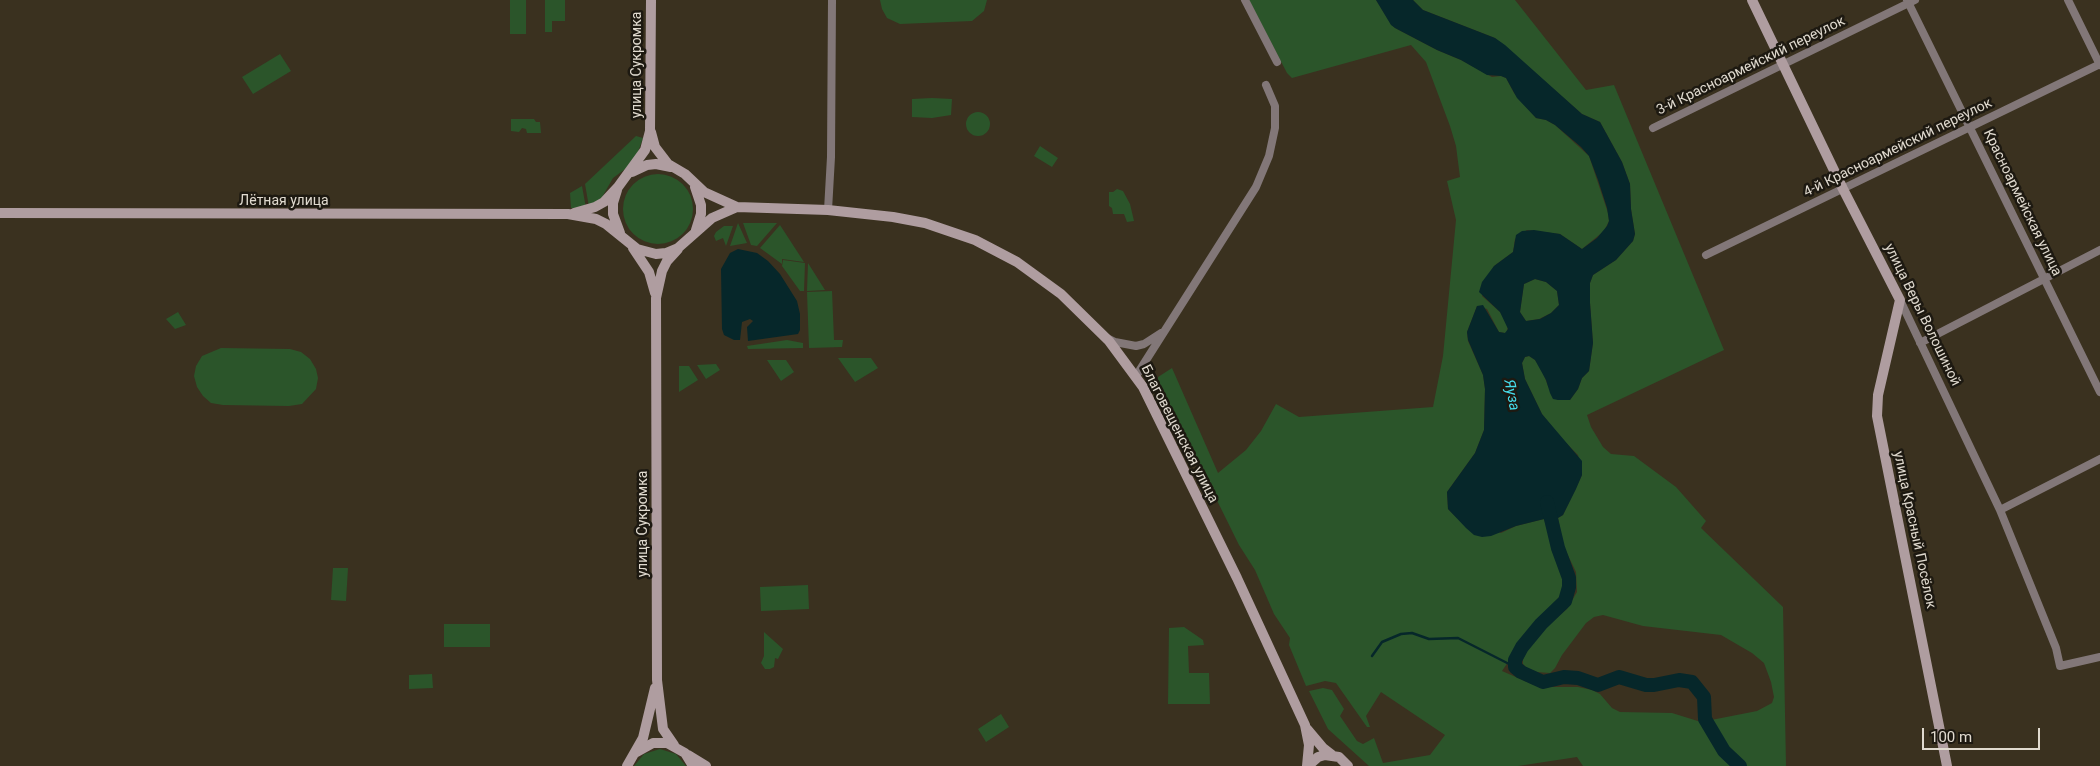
<!DOCTYPE html>
<html>
<head>
<meta charset="utf-8">
<style>
  body { margin:0 }
  #map { position:relative; width:2100px; height:766px; overflow:hidden; background:#3a311f; font-family:Roboto,sans-serif }
  canvas { display:block }
  .scale { position:absolute; left:1922px; top:728px; width:118px; height:22px; box-sizing:border-box; border:2px solid #e0dacf; border-top:0; padding-left:6px; font-size:15px; line-height:18px; white-space:nowrap; color:#e0dacf; -webkit-text-stroke:4px #1d1911; paint-order:stroke }
</style>
</head>
<body>
<div id="map">
<canvas width="2100" height="766"></canvas>
<div class="scale">100 m</div>
</div>
<script>
const g = document.querySelector('canvas').getContext('2d');
g.lineJoin = 'round';
function fill(path, color) { g.fillStyle = color; g.fill(path, 'evenodd'); }
const toPath = rows => new Path2D(rows.map(r => 'M' + r).join(''));
function trace(path, color, width, dash) { g.strokeStyle = color; g.lineWidth = width; g.lineCap = dash ? 'butt' : 'round'; g.setLineDash(dash || []); g.stroke(path); }
function label(font, color, halo, rows, align = 'center') {
  g.font = font + ' Roboto,sans-serif'; g.lineWidth = 5; g.setLineDash([]); g.textBaseline = 'middle'; g.strokeStyle = halo; g.fillStyle = color; for (const [text, x, y, turn = 0] of rows) {
    g.save(); g.translate(x, y); g.rotate((+turn || 0) * Math.PI / 180); g.textAlign = isNaN(turn) ? turn : align; if (halo) g.strokeText(text, 0, 0); g.fillText(text, 0, 0); g.restore();
  }
}
fill(toPath([
  [510,0,526,0,526,34,510,34],
  [545,0,565,0,565,21,552,21,552,32,545,32],
  [880,0,987,0,984,11,972,21,900,24,887,18,882,9],
  [1249,0,1376,0,1391,24,1395,28,1437,50,1461,60,1492,77,1501,76,1506,78,1514,93,1536,118,1546,120,1555,125,1589,156,1608,213,1609,221,1604,231,1582,249,1560,234,1527,230,1515,239,1513,252,1494,266,1482,296,1500,312,1508,325,1507,332,1505,333,1499,332,1487,309,1477,306,1467,332,1468,341,1483,375,1485,389,1484,430,1475,453,1447,492,1448,509,1456,517,1501,533,1516,526,1544,519,1562,575,1564,587,1561,595,1531,628,1502,671,1534,685,1548,687,1578,687,1592,690,1600,694,1612,708,1620,712,1672,713,1701,722,1757,711,1772,703,1774,697,1771,682,1764,663,1752,653,1721,635,1643,626,1603,615,1594,617,1586,623,1562,655,1555,668,1550,673,1537,672,1527,668,1523,664,1523,659,1528,648,1540,632,1567,609,1577,592,1576,572,1563,545,1558,518,1563,515,1582,475,1578,455,1559,436,1542,414,1525,379,1522,363,1525,357,1529,356,1535,360,1542,370,1548,386,1558,400,1570,400,1578,389,1582,378,1589,371,1593,343,1590,303,1590,283,1593,275,1616,260,1633,241,1635,234,1631,209,1630,184,1622,162,1600,122,1582,114,1495,38,1423,10,1413,0,1515,0,1586,90,1614,85,1724,350,1587,415,1591,427,1603,447,1611,454,1634,456,1676,487,1706,521,1701,528,1783,607,1786,766,1583,766,1577,757,1518,766,1369,766,1328,729,1309,691,1323,688,1332,690,1344,709,1340,716,1357,741,1363,744,1374,738,1383,763,1430,755,1445,735,1381,692,1366,716,1370,727,1367,727,1336,683,1325,681,1306,686,1289,645,1290,638,1274,614,1255,570,1239,545,1158,381,1158,377,1172,368,1218,473,1246,450,1261,431,1276,404,1299,417,1433,407,1443,356,1456,220,1447,181,1460,177,1456,146,1450,126,1426,62,1411,45,1292,78,1287,73],
  [280,54,291,71,253,94,242,77],
  [932,98,952,99,951,115,932,118,912,117,912,99],
  '966 124a12 12 0 1 1 24 0a12 12 0 1 1-24 0Z',
  [511,119,534,119,536,122,540,122,541,133,527,133,526,129,522,128,519,132,511,131],
  [636,136,643,138,638,152,628,167,613,178,601,199,589,207,585,184],
  [1040,146,1058,158,1052,167,1034,156],
  '623 209a35 35 0 1 1 70 0a35 35 0 1 1-70 0Z',
  [582,186,586,208,571,208,570,193],
  [1117,189,1123,191,1130,204,1134,221,1127,222,1124,214,1113,214,1112,208,1109,206,1109,192,1113,192],
  [738,223,747,243,730,246],
  [743,223,777,223,757,246,751,245],
  [780,225,804,262,782,259,782,264,760,248],
  [724,226,733,226,726,246,723,238,716,241,714,236,716,232],
  [783,260,805,263,804,291,800,291,782,266],
  [808,263,825,290,807,291],
  [1535,279,1546,282,1557,291,1559,305,1551,313,1539,319,1526,321,1520,312,1524,284],
  [832,291,834,340,843,340,842,347,809,348,807,292],
  [178,312,186,325,175,329,166,319],
  [787,340,803,343,803,348,748,349,747,346],
  [221,348,290,349,301,352,310,359,316,369,318,378,316,389,302,404,289,406,223,405,211,403,203,396,197,387,194,376,196,366,202,356],
  [838,358,871,358,878,368,855,382],
  [767,360,786,360,794,372,781,381],
  [716,364,720,370,706,379,697,365],
  [679,366,689,366,698,380,679,392],
  [333,568,348,568,346,601,331,600],
  [808,585,809,609,761,611,760,587],
  [444,624,490,624,490,647,444,647],
  [1184,627,1203,640,1204,645,1188,646,1189,673,1209,673,1210,704,1168,704,1169,628],
  [764,632,783,649,778,659,775,658,774,667,770,669,765,669,761,663,764,656],
  [432,674,433,688,409,689,409,675],
  [1001,714,1009,727,986,742,978,729],
  [660,749,676,754,686,766,634,766,644,754]
]), '#2b552a');
fill(toPath([
  [1376,0,1413,0,1423,10,1495,38,1505,45,1582,114,1600,122,1622,162,1630,184,1631,209,1635,234,1633,241,1616,260,1593,275,1590,283,1590,303,1593,343,1589,371,1582,378,1578,389,1570,400,1558,400,1553,399,1550,393,1546,380,1535,360,1529,356,1525,357,1522,363,1525,379,1542,414,1582,461,1582,475,1576,489,1563,515,1558,518,1544,519,1516,526,1491,536,1482,537,1474,535,1466,528,1448,509,1447,492,1475,453,1484,430,1485,389,1483,375,1468,340,1467,332,1477,306,1483,305,1499,332,1505,333,1508,329,1500,312,1479,292,1482,282,1494,266,1513,252,1516,235,1522,231,1534,230,1560,234,1582,249,1597,238,1607,226,1609,221,1607,208,1598,180,1589,156,1581,147,1555,125,1546,120,1536,118,1517,98,1506,78,1501,76,1487,75,1461,60,1437,50,1395,28,1391,25],
  [1535,279,1546,282,1557,291,1559,305,1551,313,1540,319,1526,321,1520,312,1524,284],
  [738,249,757,253,768,261,780,274,797,301,800,314,800,330,798,334,748,341,747,327,753,321,750,319,742,322,740,340,734,340,724,335,722,329,721,269,730,253]
]), '#06272a');
trace(toPath([
  [1372,656,1382,642,1401,634,1412,633,1429,639,1458,638,1515,667]
]), '#06272a', 2.5);
trace(toPath([
  [1547,502,1558,548,1569,578,1569,587,1565,601,1541,624,1522,647,1515,660,1515,667,1521,672,1543,682,1564,677,1578,678,1598,685,1619,677,1646,685,1654,685,1679,680,1692,682,1704,697,1705,719,1724,751,1740,766]
]), '#06272a', 14);
trace(toPath([
  [1245,0,1277,62],
  [1907,0,2100,392],
  [2068,0,2100,65],
  [1653,128,1915,0],
  [828,210,831,157,832,0],
  [1706,255,2100,64],
  [1900,300,2000,510,2056,648,2060,666,2100,657],
  [1107,338,1115,342,1136,346,1144,344,1161,333],
  [1920,343,2100,250],
  [1136,376,1256,187,1269,156,1275,128,1275,106,1266,85],
  [2000,510,2100,459]
]), '#827778', 8);
trace(toPath([
  [1752,0,1843,189,1900,300,1878,395,1877,416,1947,766],
  [651,132,655,147,668,164,685,174,704,192,737,207],
  [632,172,647,165,656,164,671,167],
  [695,187,701,205,701,214,696,230],
  [617,190,613,203,613,214,620,233],
  [0,213,568,214,596,219,606,224,637,249,656,254,666,253,678,248,712,218,737,207,828,210,893,217,925,223,975,240,1017,262,1061,294,1109,341,1143,387,1237,578,1305,725,1309,745,1307,766],
  [574,213,595,207,604,202,618,187,645,150,650,131,651,0],
  [633,248,649,272,655,293],
  [1307,729,1323,748,1332,755],
  [674,745,663,729,657,680,656,298,662,271,667,261,678,249],
  [635,753,653,743,667,743,685,753,693,766],
  [688,755,706,766],
  [627,766,643,738,655,688],
  [1308,766,1318,757,1325,755,1339,757,1348,766]
]), '#af9da0', 10);
label('14px', '#e0dacf', '#1d1911', [
  ["улица Сукромка",637,65,-90],
  ["3-й Красноармейский переулок",1751,66,-26],
  ["4-й Красноармейский переулок",1898,148,-26],
  ["Лётная улица",284,201],
  ["Красноармейская улица",2022,203,64],
  ["улица Веры Волошиной",1922,315,64],
  ["Благовещенская улица",1179,434,63],
  ["улица Сукромка",643,524,-90],
  ["улица Красный Посёлок",1914,530,78]
]);
label('italic 15px', '#45dbea', '#1d1911', [
  ["Яуза",1511,395,79]
]);
</script>
</body>
</html>
